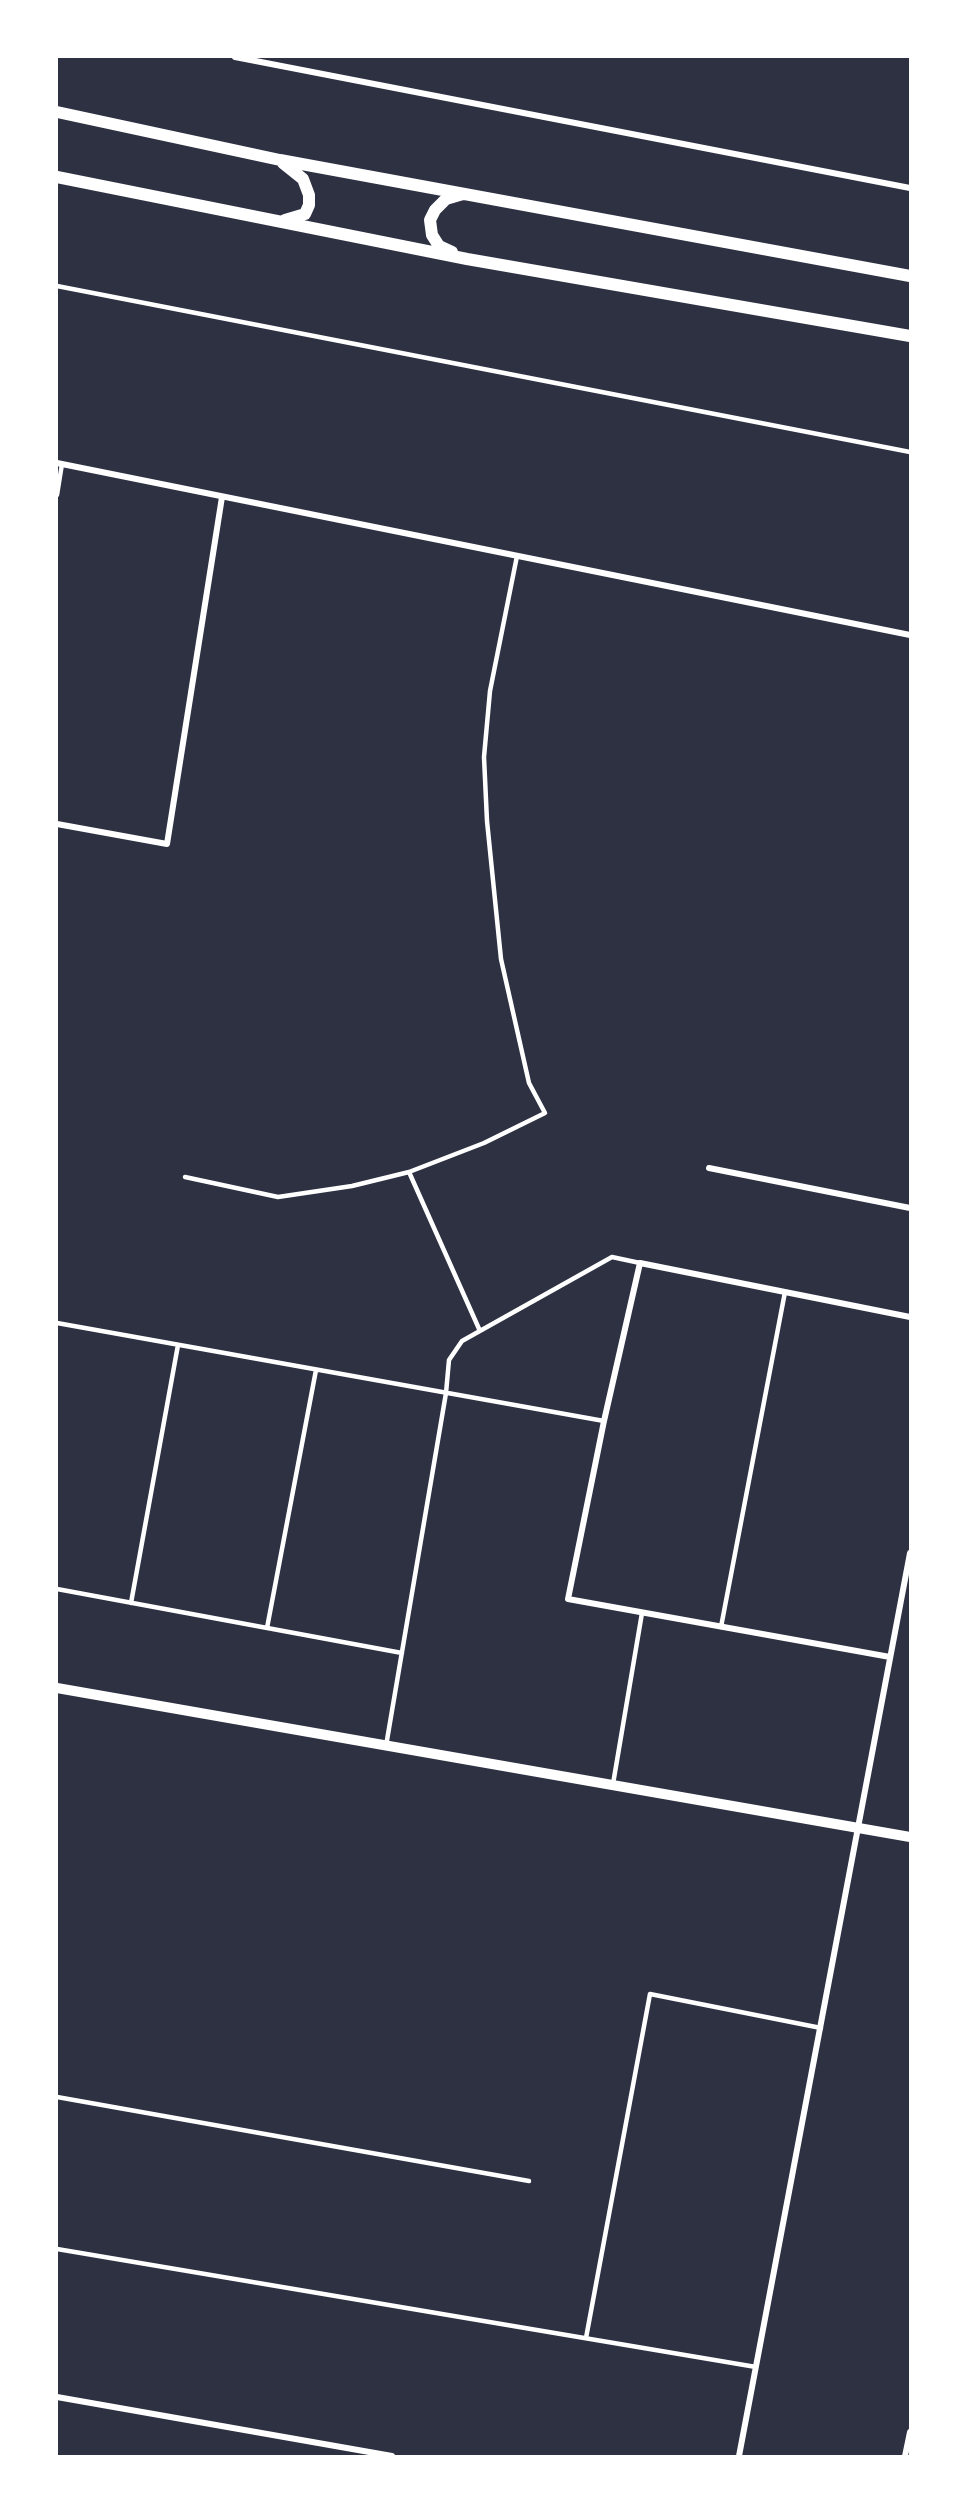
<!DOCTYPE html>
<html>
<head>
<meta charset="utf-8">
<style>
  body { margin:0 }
  #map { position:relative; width:967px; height:2513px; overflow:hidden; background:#2d3142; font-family:Roboto,sans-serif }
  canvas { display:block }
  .frame { position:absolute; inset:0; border:58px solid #fff; pointer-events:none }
</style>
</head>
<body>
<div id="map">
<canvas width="967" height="2513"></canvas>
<div class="frame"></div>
</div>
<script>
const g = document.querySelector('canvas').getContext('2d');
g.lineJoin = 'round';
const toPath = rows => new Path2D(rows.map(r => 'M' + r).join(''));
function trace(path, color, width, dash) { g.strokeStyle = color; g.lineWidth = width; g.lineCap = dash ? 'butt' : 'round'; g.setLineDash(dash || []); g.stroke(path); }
trace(toPath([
  [57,286,910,452],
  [57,495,62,464],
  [409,1172,480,1331],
  [185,1177,278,1197,352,1186,409,1172,484,1143,545,1113,529,1083,501,959,487,821,484,757,490,691,517,556],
  [57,1323,604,1421],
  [57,1589,402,1653],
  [131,1603,178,1345],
  [721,1627,785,1292],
  [267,1628,316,1370],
  [386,1746,446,1393,449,1360,462,1341,612,1257,640,1263],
  [613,1784,642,1613],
  [57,2097,529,2181],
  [57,2249,756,2367],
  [586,2338,650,1994,821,2028]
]), '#fff', 4.5);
trace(toPath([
  [235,57,910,188],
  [57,463,910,635],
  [57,824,167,844,222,497],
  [709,1168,910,1208],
  [890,1657,568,1599,604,1421,640,1263,910,1317],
  [57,2397,392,2456],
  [739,2456,910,1553],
  [905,2456,910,2432]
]), '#fff', 6);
trace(toPath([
  [57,1688,910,1837]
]), '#fff', 10);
trace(toPath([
  [57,112,280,160,910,276],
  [283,163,303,179,309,195,309,205,305,214,285,220],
  [57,177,467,259,910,336],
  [452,252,439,246,432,235,430,220,435,210,446,199,463,194]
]), '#fff', 12);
</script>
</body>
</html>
